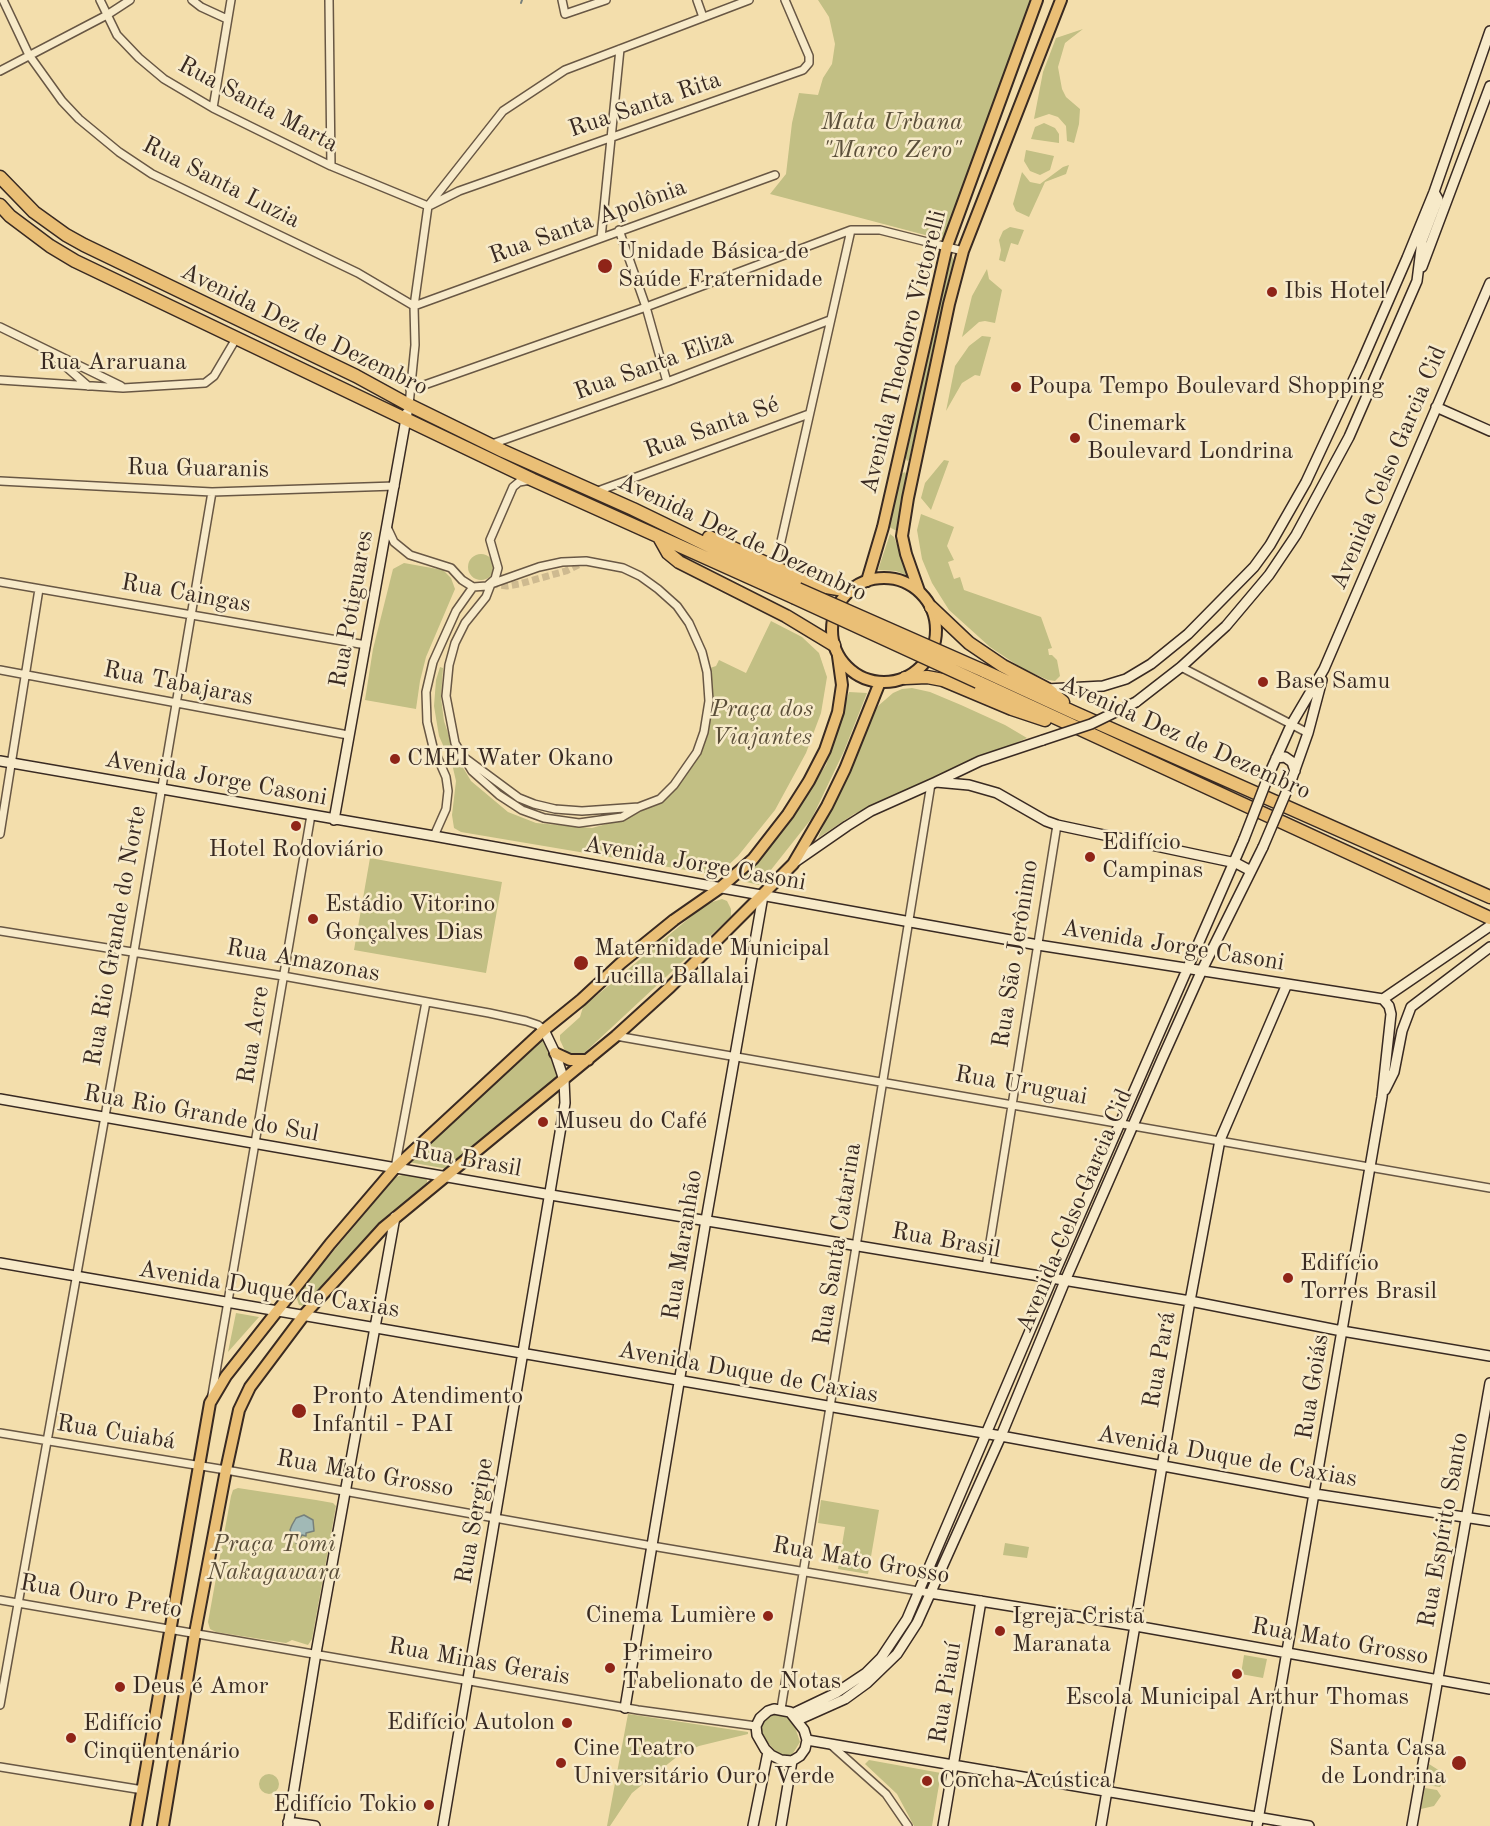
<!DOCTYPE html>
<html>
<head>
<meta charset="utf-8">
<style>
  body { margin:0 }
  canvas { display:block; background:#f3deac }
</style>
</head>
<body>
<canvas width="1490" height="1826"></canvas>
<script>
const g = document.querySelector('canvas').getContext('2d');
g.lineJoin = 'round';
function fill(path, color) { g.fillStyle = color; g.fill(path, 'evenodd'); }
const toPath = rows => new Path2D(rows.map(r => 'M' + r).join(''));
function trace(path, color, width, dash) { g.strokeStyle = color; g.lineWidth = width; g.lineCap = dash ? 'butt' : 'round'; g.setLineDash(dash || []); g.stroke(path); }
function label(font, color, halo, rows, align = 'center') {
  g.font = font + ' "Old Standard TT",serif'; g.lineWidth = 5; g.setLineDash([]); g.textBaseline = 'middle'; g.strokeStyle = halo; g.fillStyle = color; for (const [text, x, y, turn = 0] of rows) {
    g.save(); g.translate(x, y); g.rotate((+turn || 0) * Math.PI / 180); g.textAlign = isNaN(turn) ? turn : align; if (halo) g.strokeText(text, 0, 0); g.fillText(text, 0, 0); g.restore();
  }
}
fill(toPath([
  [818,0,1032,0,944,240,770,194,786,174,792,123,799,93,818,95,823,78,832,64,835,44,829,17],
  [1083,29,1065,43,1058,67,1062,89,1066,97,1080,109,1079,124,1074,143,1067,141,1066,126,1058,117,1049,114,1034,119,1043,72,1056,38],
  [1044,123,1055,128,1059,134,1059,143,1031,139,1035,127],
  [1026,150,1054,156,1050,170,1040,175,1030,171,1024,161],
  [1069,165,1066,174,1045,182,1029,217,1016,211,1013,204,1022,172,1030,182,1040,184,1063,167],
  [1010,227,1024,230,1018,245,1011,243,1005,262,999,260,1001,250,999,240,1003,231],
  [952,256,954,261,909,460,907,461,905,456,943,283,950,257],
  [987,269,989,279,1002,290,995,323,985,321,979,322,962,337,972,296],
  [982,336,991,337,980,376,975,375,962,383,946,411,955,366,969,346],
  [944,460,949,461,931,510,921,498,925,483],
  [905,472,906,474,897,531,889,527,901,474],
  [921,514,954,527,947,546,954,560,948,562,954,579,960,577,964,590,1041,617,1052,648,1048,649,1049,655,1052,655,1057,660,1060,676,1055,681,1048,680,1023,669,990,647,949,610,932,583,922,559,917,530],
  [890,534,894,537,909,576,896,571,878,570],
  '468 567a13 13 0 1 1 26 0a13 13 0 1 1-26 0Z',
  [404,563,443,570,451,578,455,589,426,657,420,681,416,709,365,700,373,649,393,569],
  [771,621,802,637,819,653,827,677,821,713,806,753,775,810,738,856,722,871,704,873,461,832,454,828,452,815,456,781,453,768,439,736,434,706,436,680,440,667,443,668,441,698,444,721,455,754,471,781,508,812,536,823,592,828,628,818,651,806,672,792,694,761,712,697,710,668,716,666,719,660,746,673],
  [912,688,930,692,961,705,1005,725,1027,738,854,814,818,838,871,718,878,706,893,693,902,689],
  [849,692,867,693,844,751,812,818,759,885,738,880,785,829,826,765],
  [370,858,502,882,486,973,354,950],
  [722,899,727,901,731,909,731,916,724,923,582,1055,576,1057,566,1053,560,1040,560,1035,580,1017,583,1007,706,904],
  [543,1038,558,1079,448,1169,408,1162],
  [405,1174,425,1178,427,1180,427,1186,398,1210,334,1271,307,1304,304,1306,299,1305,297,1299,299,1292,396,1177],
  [236,1313,259,1317,228,1352],
  [238,1488,316,1500,333,1503,336,1506,312,1639,308,1645,292,1640,286,1643,216,1632,210,1629,208,1622,231,1496,233,1490],
  [821,1500,879,1510,868,1574,838,1569,845,1527,818,1523],
  [1005,1543,1029,1547,1027,1558,1003,1555],
  [1244,1655,1267,1659,1263,1678,1241,1674],
  [773,1713,783,1714,790,1718,795,1727,800,1742,792,1755,786,1756,778,1754,762,1736,760,1727,765,1717],
  [628,1714,748,1732,748,1734,699,1746,679,1755,632,1793,610,1826,607,1826],
  [869,1760,941,1773,932,1826,914,1826,897,1794,865,1764],
  [1429,1764,1440,1771,1443,1782,1440,1787,1425,1785],
  '259 1784a10 10 0 1 1 20 0a10 10 0 1 1-20 0Z',
  [1425,1788,1437,1790,1441,1796,1434,1806,1421,1809]
]), '#c2bf84');
const water = toPath([
  [304,1515,313,1520,314,1531,306,1533,306,1536,302,1535,296,1543,290,1530,292,1525,296,1518,304,1515]
]);
fill(water, '#a1b9b6');
trace(water, '#77807b', 1.5);
trace(toPath([
  [521,3,522,0]
]), '#77807b', 2);
trace(toPath([
  [491,584,507,586,519,584,566,571,586,561]
]), '#ceba90', 7, [7, 3.5]);
const street = toPath([
  [3,0,29,55,62,101,79,119,119,152,152,174,358,273,414,306,775,175],
  [100,0,117,35,139,58,164,79,213,108,331,166,428,206],
  [192,0,201,7,227,19],
  [329,0,331,166],
  [562,0,565,14,606,0],
  [697,0,703,17],
  [0,71,107,15,130,0],
  [213,108,231,0],
  [431,205,459,191,803,70,809,63,809,56,785,0],
  [619,230,646,307,667,382],
  [601,238,620,49],
  [0,327,121,386],
  [56,358,88,386],
  [0,380,123,388,205,383,214,376,237,337],
  [410,390,646,307,851,230,880,230,963,251],
  [409,405,415,345,414,306,428,206,503,111,565,70,749,0],
  [492,444,667,382,830,320],
  [0,481,212,492,395,486],
  [595,492,809,414],
  [387,527,394,542,410,555,451,568,462,580,473,587,487,586,495,579,498,568,490,540,513,487,519,482,531,480],
  [775,568,851,230],
  [0,582,366,645],
  [1181,667,1308,733],
  [0,670,348,735],
  [465,758,519,798,534,804,555,809,582,811,639,807,660,799,674,785,697,752,704,732,709,701,707,672,702,652,689,623,677,606,658,589,640,576,623,568,586,561,562,562,539,567,491,584,486,597,465,623,455,643,449,665,446,696,455,743,472,771,499,795,522,810,544,818,579,823,622,817,639,807],
  [0,834,39,589],
  [434,836,446,809,448,791,446,777,433,747,427,722,426,692,433,662,456,611,473,587],
  [0,931,283,976,489,1013,526,1021,538,1025,544,1030],
  [616,1036,1490,1188],
  [395,1168,426,1002],
  [986,1267,1057,825],
  [212,1395,311,815],
  [0,1433,226,1470,652,1546,930,1593],
  [0,1600,638,1710,756,1726],
  [0,1705,127,993,212,492],
  [781,1709,931,784],
  [830,1744,886,1794,908,1826],
  [0,1767,143,1790]
]);
const secondary = toPath([
  [1422,267,1490,86],
  [1436,407,1490,431],
  [1047,689,1103,686,1126,679,1151,664,1188,634,1254,567,1270,545,1306,482,1360,366,1407,258,1434,192,1490,31],
  [1136,702,1181,667,1226,626,1269,575,1296,535,1349,437,1417,281,1422,241,1438,199,1434,192],
  [1276,758,1285,757,1292,762,1295,771],
  [0,761,434,836,1038,945,1383,999],
  [1270,772,1291,725,1324,669,1490,283],
  [1291,781,1308,733,1322,680],
  [936,782,980,761,1043,740],
  [334,820,407,413],
  [795,862,847,826,871,811,936,782,969,785,997,793,1046,821,1057,825,1236,863,1251,871],
  [1383,999,1490,926],
  [1385,1090,1394,1072,1402,1031,1411,1007,1490,947],
  [0,1099,551,1195,1190,1301,1342,1331,1490,1356],
  [0,1263,1001,1436,1315,1494,1490,1521],
  [930,1593,1136,1626,1490,1689],
  [625,1708,706,1220,763,896],
  [774,1709,790,1712,804,1730,807,1740,805,1749,800,1756,792,1761,781,1760,771,1755,765,1749,757,1735,756,1726,760,1718,768,1711,774,1709],
  [792,1714,836,1693,866,1673,881,1658,907,1619,1052,1279,1244,839],
  [798,1720,845,1699,867,1683,897,1654,917,1623,1001,1436,1065,1281,1162,1059,1202,970,1263,847],
  [807,1740,1309,1826],
  [288,1822,315,1826],
  [288,1826,316,1653,395,1217],
  [443,1826,565,1103,564,1080,555,1053,544,1030],
  [753,1826,768,1752],
  [781,1826,792,1761],
  [943,1826,981,1601],
  [1101,1826,1190,1301,1220,1140,1287,984],
  [1257,1826,1382,1097,1391,1014,1389,1006,1383,999],
  [1412,1826,1490,1383]
]);
const primary = toPath([
  '832 630a52 52 0 1 1 104 0a52 52 0 1 1-104 0Z',
  [867,581,883,527,947,246,1037,0],
  [919,591,906,554,902,536,908,498,949,304,963,251,1061,0],
  [555,1053,570,1060,588,1060],
  [136,1826,210,1403,226,1376,330,1244,395,1168,544,1030,581,1000,621,963,674,920,720,888,753,859,788,814,809,781,825,750,838,712,842,685,838,656],
  [163,1826,195,1633,226,1470,239,1410,250,1387,304,1315,383,1228,616,1036,670,987,793,864,827,806,845,769,880,682]
]);
const highway = toPath([
  [0,177,34,212,66,235,84,245,356,376,409,405,503,451,633,509,798,589],
  [0,205,10,216,50,246,75,261,533,480,793,597],
  [659,537,668,553,679,562,786,616,834,645],
  [709,537,814,585,850,591],
  [931,607,969,643,1003,666,1047,689,1063,702],
  [984,671,1073,712,1490,897],
  [905,678,927,677,943,680,1012,709,1045,720],
  [978,682,1490,918]
]);
trace(street, '#685744', 10);
trace(secondary, '#392a22', 12);
trace(primary, '#392a22', 14);
trace(highway, '#392a22', 15);
trace(street, '#f7eac9', 7);
trace(secondary, '#f7eac9', 9);
trace(primary, '#eabf76', 10);
trace(highway, '#eabf76', 12);
const secondaryBridge = toPath([
  [1043,740,1091,724,1136,702],
  [1244,839,1270,772],
  [1263,847,1291,781]
]);
const highwayBridge = toPath([
  [798,589,984,671],
  [793,597,978,682]
]);
trace(secondaryBridge, '#392a22', 12, []);
trace(highwayBridge, '#392a22', 15, []);
trace(secondaryBridge, '#f7eac9', 9);
trace(highwayBridge, '#eabf76', 12);
for (const [x, y, r, color] of [
  [605,266,8,"#8f2418"],
  [1272,292,6,"#8f2418"],
  [1016,387,6,"#8f2418"],
  [1075,438,6,"#8f2418"],
  [1263,682,6,"#8f2418"],
  [395,759,6,"#8f2418"],
  [296,826,6,"#8f2418"],
  [1090,857,6,"#8f2418"],
  [313,919,6,"#8f2418"],
  [581,963,8,"#8f2418"],
  [543,1122,6,"#8f2418"],
  [1288,1278,6,"#8f2418"],
  [299,1411,8,"#8f2418"],
  [768,1616,6,"#8f2418"],
  [1000,1631,6,"#8f2418"],
  [610,1668,6,"#8f2418"],
  [1237,1674,6,"#8f2418"],
  [120,1687,6,"#8f2418"],
  [567,1723,6,"#8f2418"],
  [71,1738,6,"#8f2418"],
  [561,1763,6,"#8f2418"],
  [1459,1763,8,"#8f2418"],
  [927,1781,6,"#8f2418"],
  [429,1805,6,"#8f2418"]
]) { const dot = new Path2D(); dot.arc(x, y, r, 0, 2 * Math.PI); g.fillStyle = color; g.fill(dot); trace(dot, '#f7eac9', 2); }
label('24px', '#392a22', '#f7eac9', [
  ["Rua Santa Marta",258,105,28],
  ["Rua Santa Rita",645,105,-19],
  ["Rua Santa Luzia",221,183,27],
  ["Rua Santa Apolônia",588,222,-20],
  ["Avenida Dez de Dezembro",304,330,26],
  ["Avenida Theodoro Victorelli",904,352,-76],
  ["Rua Araruana",113,363],
  ["Rua Santa Eliza",654,365,-20],
  ["Rua Santa Sé",712,428,-20],
  ["Avenida Celso Garcia Cid",1389,468,-67],
  ["Rua Guaranis",198,469,1],
  ["Avenida Dez de Dezembro",742,538,25],
  ["Rua Caingas",186,594,10],
  ["Rua Potiguares",352,609,-80],
  ["Rua Tabajaras",178,684,11],
  ["Avenida Dez de Dezembro",1185,738,24],
  ["Avenida Jorge Casoni",216,779,10],
  ["Avenida Jorge Casoni",695,864,10],
  ["Rua Rio Grande do Norte",116,936,-80],
  ["Avenida Jorge Casoni",1173,946,9],
  ["Rua São Jerônimo",1016,954,-81],
  ["Rua Amazonas",303,961,10],
  ["Rua Acre",254,1035,-81],
  ["Rua Uruguai",1021,1086,10],
  ["Rua Rio Grande do Sul",201,1114,10],
  ["Rua Brasil",467,1160,10],
  ["Avenida Celso Garcia Cid",1075,1211,-67],
  ["Rua Brasil",946,1241,10],
  ["Rua Santa Catarina",838,1244,-81],
  ["Rua Maranhão",683,1245,-81],
  ["Avenida Duque de Caxias",269,1290,9],
  ["Rua Pará",1160,1360,-80],
  ["Avenida Duque de Caxias",748,1373,10],
  ["Rua Goiás",1313,1387,-81],
  ["Rua Cuiabá",116,1433,9],
  ["Avenida Duque de Caxias",1227,1457,10],
  ["Rua Mato Grosso",365,1474,10],
  ["Rua Sergipe",475,1521,-80],
  ["Rua Espírito Santo",1444,1530,-80],
  ["Rua Mato Grosso",861,1561,10],
  ["Rua Ouro Preto",101,1597,10],
  ["Rua Mato Grosso",1340,1642,10],
  ["Rua Minas Gerais",479,1662,10],
  ["Rua Piauí",946,1693,-81]
]);
label('italic 24px', '#5b4f3a', '#f7eac9', [
  ["Mata Urbana",892,123],
  ["\"Marco Zero\"",892,151],
  ["Praça dos",762,710],
  ["Viajantes",762,738],
  ["Praça Tomi",274,1545],
  ["Nakagawara",274,1573]
]);
label('24px', '#392a22', '#f7eac9', [
  ["Unidade Básica de",618,252],
  ["Saúde Fraternidade",618,280],
  ["Ibis Hotel",1284,292],
  ["Poupa Tempo Boulevard Shopping",1028,387],
  ["Cinemark",1087,424],
  ["Boulevard Londrina",1087,452],
  ["Base Samu",1275,682],
  ["CMEI Water Okano",407,759],
  ["Edifício",1102,843],
  ["Campinas",1102,871],
  ["Hotel Rodoviário",296,850,"center"],
  ["Estádio Vitorino",325,905],
  ["Gonçalves Dias",325,933],
  ["Maternidade Municipal",594,949],
  ["Lucilla Ballalai",594,977],
  ["Museu do Café",555,1122],
  ["Edifício",1300,1264],
  ["Torres Brasil",1300,1292],
  ["Pronto Atendimento",312,1397],
  ["Infantil - PAI",312,1425],
  ["Cinema Lumière",756,1616,"right"],
  ["Igreja Cristã",1012,1617],
  ["Maranata",1012,1645],
  ["Primeiro",622,1654],
  ["Tabelionato de Notas",622,1682],
  ["Deus é Amor",132,1687],
  ["Escola Municipal Arthur Thomas",1237,1698,"center"],
  ["Edifício Autolon",555,1723,"right"],
  ["Edifício",83,1724],
  ["Cinqüentenário",83,1752],
  ["Cine Teatro",573,1749],
  ["Universitário Ouro Verde",573,1777],
  ["Santa Casa",1446,1749,"right"],
  ["de Londrina",1446,1777,"right"],
  ["Concha Acústica",939,1781],
  ["Edifício Tokio",417,1805,"right"]
], 'left');
</script>
</body>
</html>
